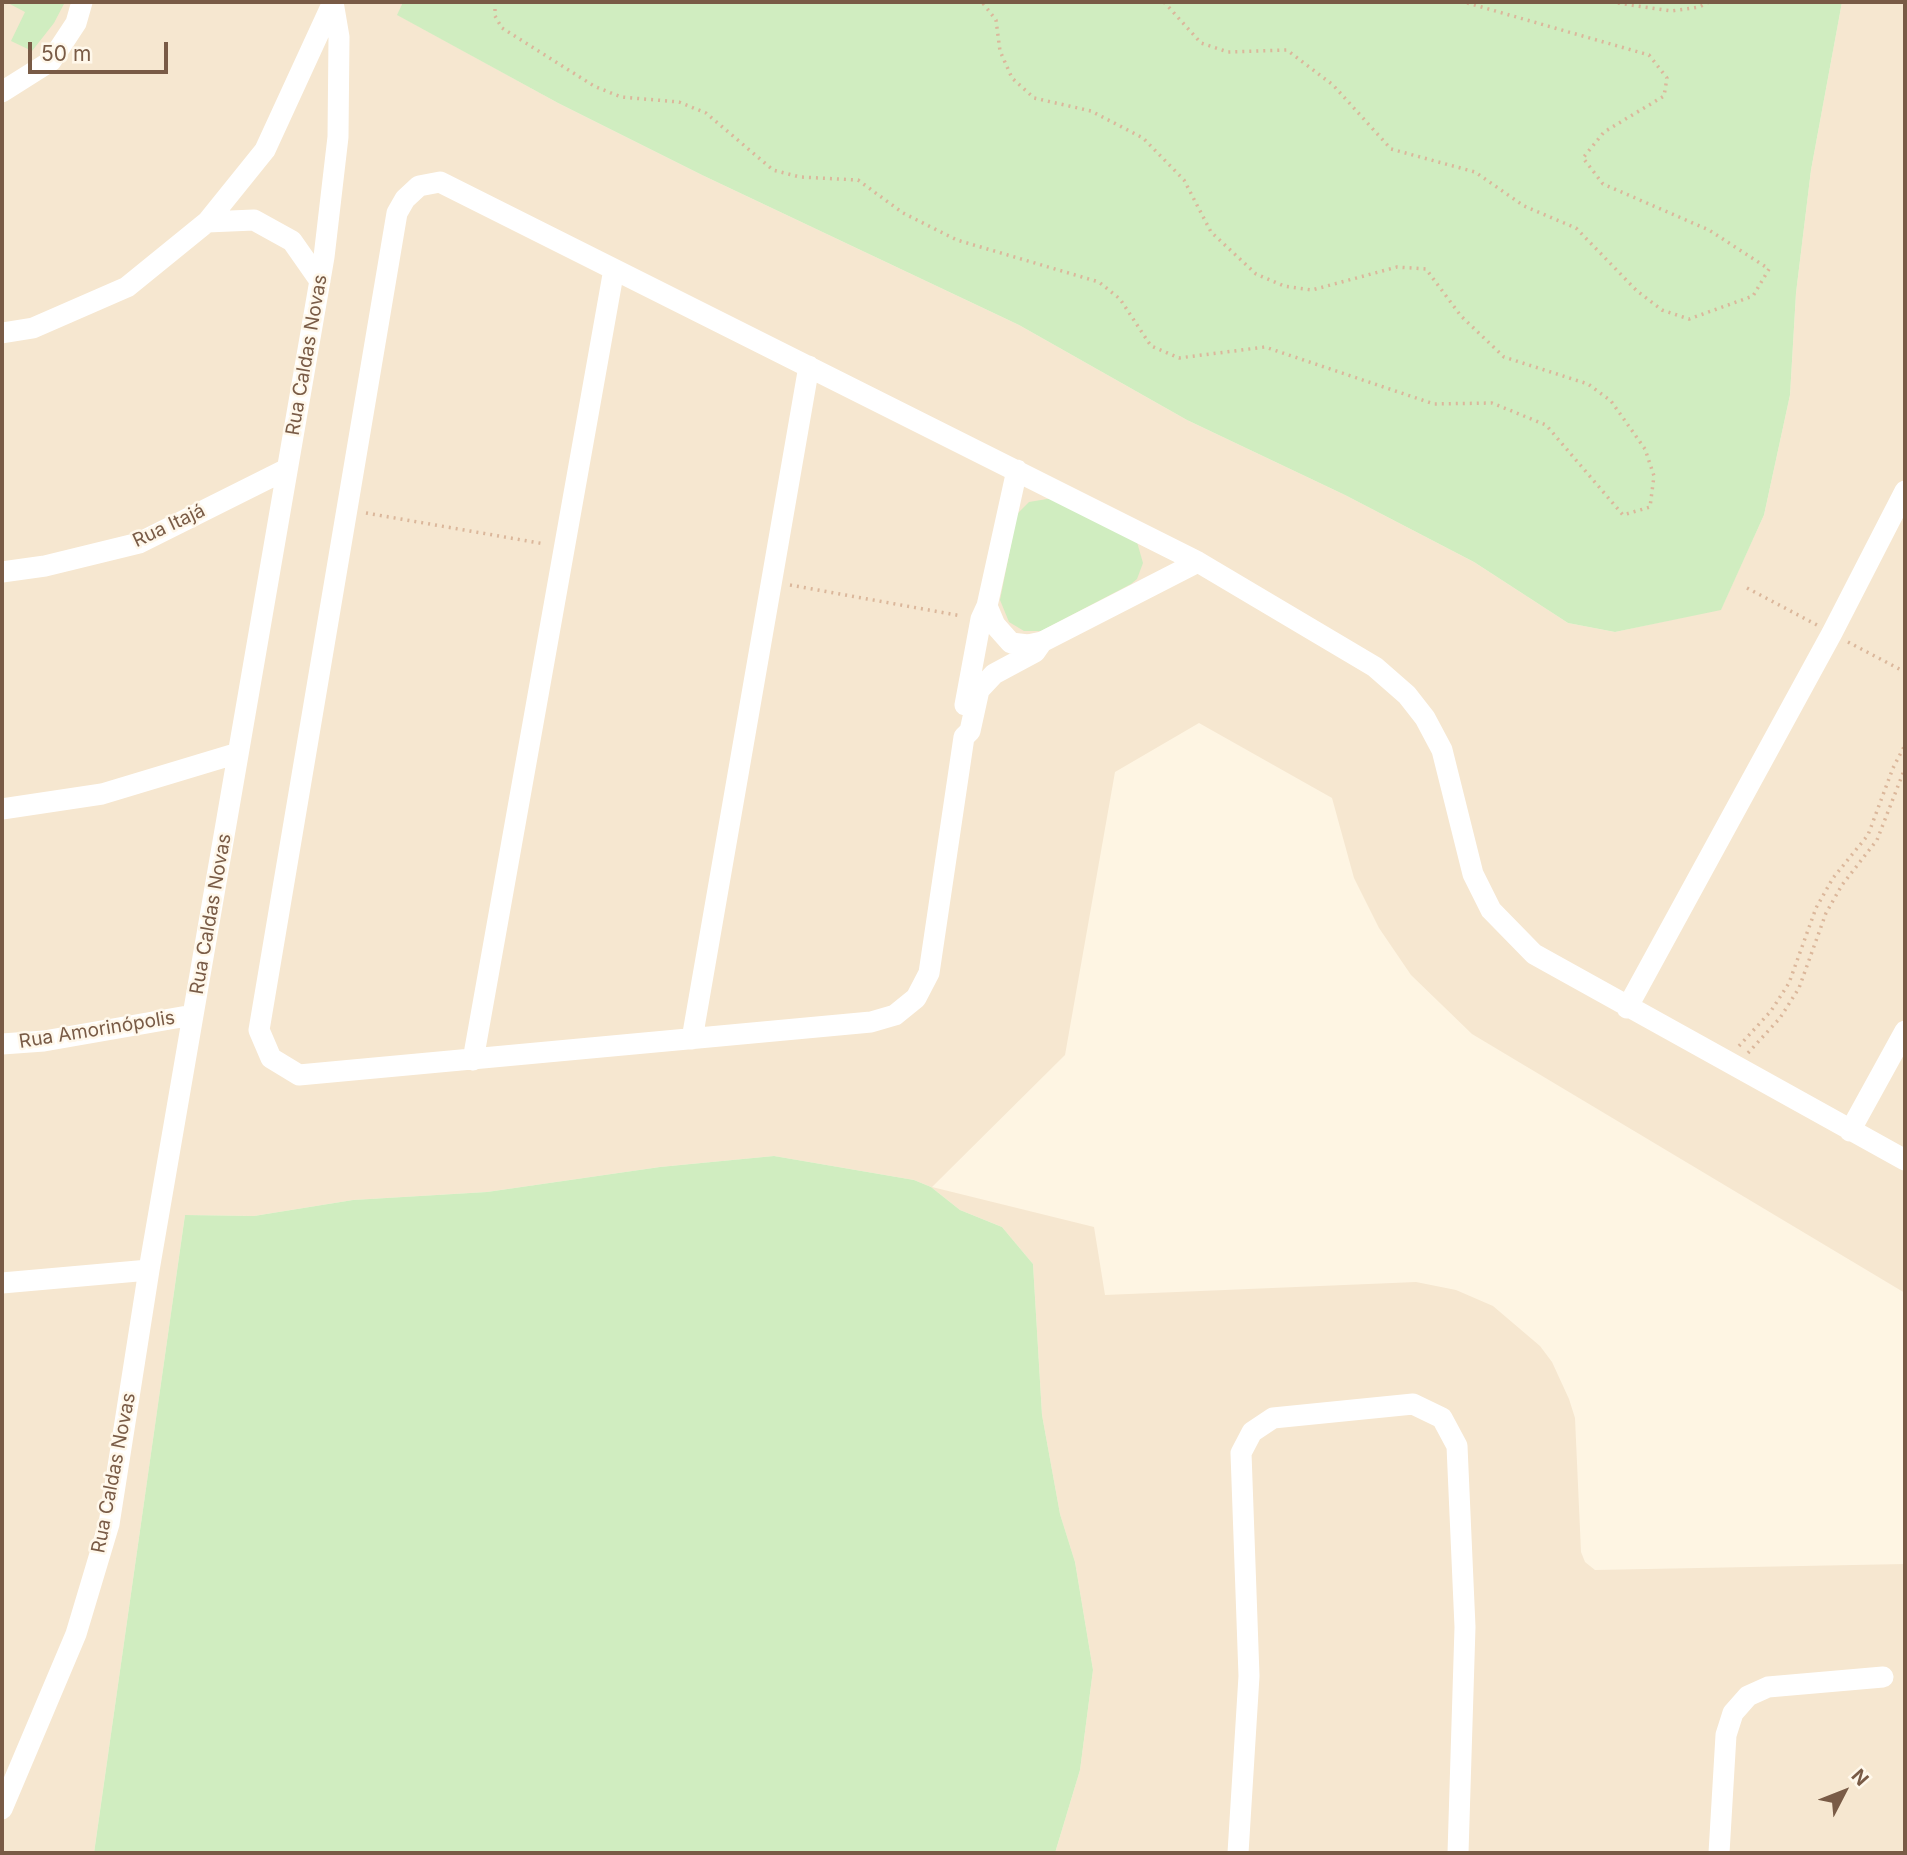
<!DOCTYPE html>
<html>
<head>
<meta charset="utf-8">
<style>
  body { margin:0 }
  #map { position:relative; width:1907px; height:1855px; overflow:hidden; background:#fef5e3; font-family:Inter,sans-serif }
  canvas { display:block }
  .frame { position:absolute; inset:0; border:4px solid #795b46; pointer-events:none }
  .north { position:absolute; left:1809px; top:1757px; width:70px; height:70px; -webkit-text-stroke:5px #fff8eb; paint-order:stroke; rotate:48deg; font-size:19px; font-weight:700; line-height:28px; text-align:center; color:#795b46 }
  .north::after { content:''; display:block; margin:auto; width:24px; height:32px; background:#795b46; clip-path:polygon(50% 0,100% 100%,50% 72%,0 100%) }
  .scale { position:absolute; left:28px; top:42px; width:140px; height:32px; box-sizing:border-box; border:4px solid #795b46; border-top:0; padding-left:9px; font-size:21px; line-height:24px; white-space:nowrap; color:#795b46; -webkit-text-stroke:5px #fff8eb; paint-order:stroke }
</style>
</head>
<body>
<div id="map">
<canvas width="1907" height="1855"></canvas>
<div class="frame"></div>
<div class="north">N</div>
<div class="scale">50 m</div>
</div>
<script>
const g = document.querySelector('canvas').getContext('2d');
g.lineJoin = 'round';
function fill(path, color) { g.fillStyle = color; g.fill(path, 'evenodd'); }
const toPath = rows => new Path2D(rows.map(r => 'M' + r).join(''));
function trace(path, color, width, dash) { g.strokeStyle = color; g.lineWidth = width; g.lineCap = dash ? 'butt' : 'round'; g.setLineDash(dash || []); g.stroke(path); }
function label(font, color, halo, rows, align = 'center') {
  g.font = font + ' Inter,sans-serif'; g.lineWidth = 5; g.setLineDash([]); g.textBaseline = 'middle'; g.strokeStyle = halo; g.fillStyle = color; for (const [text, x, y, turn = 0] of rows) {
    g.save(); g.translate(x, y); g.rotate((+turn || 0) * Math.PI / 180); g.textAlign = isNaN(turn) ? turn : align; if (halo) g.strokeText(text, 0, 0); g.fillText(text, 0, 0); g.restore();
  }
}
fill(toPath([
  [2,2,403,2,398,15,558,103,702,175,1019,325,1187,420,1345,495,1474,562,1568,623,1615,632,1721,609,1764,515,1790,395,1796,293,1811,170,1842,2,1905,2,1905,1293,1472,1034,1411,975,1379,928,1354,878,1332,798,1199,723,1115,772,1065,1055,932,1187,1094,1227,1105,1295,1416,1282,1456,1290,1493,1306,1540,1346,1552,1362,1569,1399,1575,1418,1581,1552,1585,1562,1595,1570,1905,1564,1905,1853,1055,1853,1080,1770,1093,1670,1075,1562,1060,1514,1042,1415,1033,1264,1002,1227,960,1210,931,1187,914,1180,774,1156,660,1167,487,1192,353,1200,254,1216,185,1215,94,1853,2,1853]
]), '#f6e7d0');
fill(toPath([
  [6,2,65,2,54,23,32,51,11,41,25,12],
  [403,2,1842,2,1811,170,1796,293,1790,395,1764,515,1721,610,1615,632,1568,623,1474,562,1345,495,1187,420,1019,325,702,175,558,103,397,15],
  [1053,498,1137,542,1143,563,1137,579,1131,584,1041,631,1024,631,1009,622,1000,600,1017,514,1029,502],
  [774,1156,914,1180,931,1187,960,1210,1002,1227,1033,1264,1042,1415,1060,1514,1075,1562,1093,1670,1080,1770,1055,1853,94,1853,185,1215,254,1216,353,1200,487,1192,660,1167]
]), '#d0edc0');
trace(toPath([
  [495,2,495,16,502,28,594,86,621,97,679,102,706,113,773,170,800,177,858,180,903,213,957,240,1099,282,1120,299,1151,346,1179,358,1265,347,1434,404,1492,403,1546,425,1623,515,1650,507,1654,476,1645,449,1611,401,1588,384,1504,357,1461,316,1426,269,1397,267,1312,290,1284,286,1256,274,1211,232,1184,180,1143,138,1091,111,1034,98,1012,78,1000,51,996,20,982,2],
  [1164,2,1201,43,1228,52,1287,50,1333,85,1391,149,1475,172,1524,206,1576,228,1637,291,1662,310,1689,319,1753,296,1769,269,1709,230,1603,184,1583,158,1604,132,1664,96,1667,78,1649,55,1464,2],
  [1611,2,1671,11,1699,7,1709,2],
  [366,513,545,544],
  [790,585,962,616],
  [1747,588,1817,625],
  [1848,642,1905,672],
  [1739,1046,1771,1011,1789,983,1816,908,1833,878,1868,835,1893,768,1905,745],
  [1748,1053,1780,1018,1799,988,1826,913,1842,885,1877,840,1905,768]
]), '#dbb79b', 3.5, [2, 5]);
trace(toPath([
  [2,92,51,61,76,23,82,2],
  [207,222,254,220,292,241,320,281],
  [2,333,33,328,127,287,207,222,265,150,333,2],
  [2,572,45,566,139,543,287,469],
  [987,606,995,625,1011,643,1028,645,1042,642,1198,562],
  [1042,642,1035,652,994,674,979,690,970,731,964,737,929,973,916,998,895,1015,871,1022,299,1075,271,1058,259,1030,397,213,405,199,419,186,440,182,1198,562,1375,667,1407,695,1425,718,1442,750,1473,874,1491,910,1534,954,1905,1160],
  [965,705,981,619,987,606,1017,470],
  [2,809,102,794,238,753],
  [1627,1008,1832,633,1905,491],
  [692,1039,809,366],
  [2,1044,44,1041,193,1015],
  [473,1060,614,269],
  [1850,1131,1905,1031],
  [2,1283,149,1270],
  [2,1809,76,1634,109,1524,149,1270,324,257,338,137,339,37,333,2],
  [1238,1853,1249,1676,1241,1453,1252,1432,1273,1418,1413,1404,1442,1418,1457,1446,1465,1627,1458,1853],
  [1719,1853,1726,1735,1733,1713,1748,1696,1768,1687,1883,1677]
]), '#fff', 21);
label('19px', '#795b46', '#fff8eb', [
  ["Rua Caldas Novas",307,355,-80],
  ["Rua Itajá",169,526,-25],
  ["Rua Caldas Novas",211,914,-80],
  ["Rua Amorinópolis",97,1030,-9],
  ["Rua Caldas Novas",114,1473,-79]
]);
</script>
</body>
</html>
